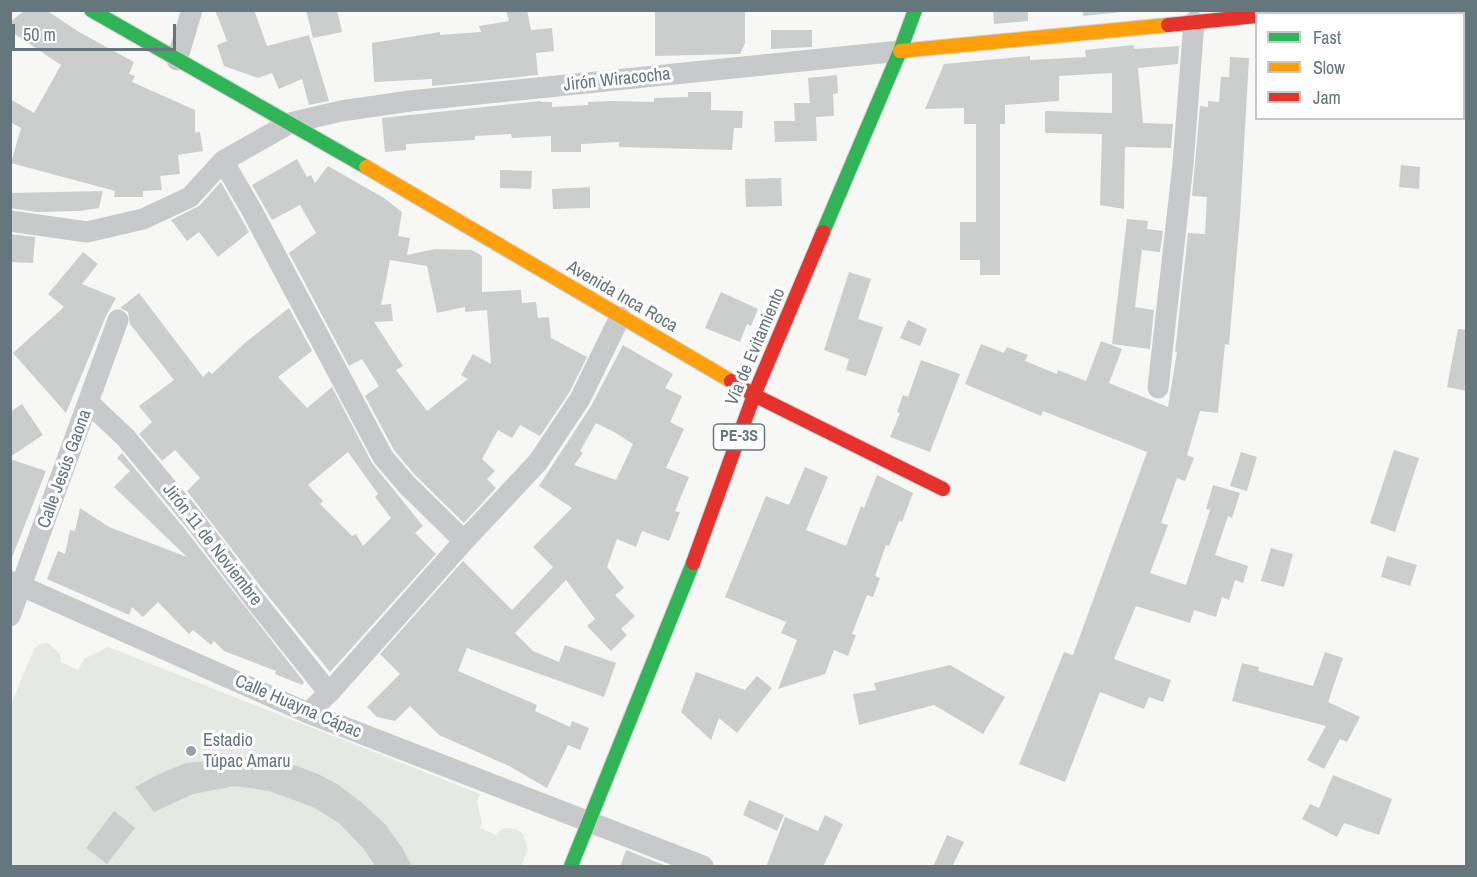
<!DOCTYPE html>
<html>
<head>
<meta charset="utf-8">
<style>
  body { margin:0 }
  #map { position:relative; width:1477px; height:877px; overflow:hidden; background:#f7f7f6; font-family:"Archivo Narrow",sans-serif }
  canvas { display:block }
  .frame { position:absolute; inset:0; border:12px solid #66767d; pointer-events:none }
  .legend { position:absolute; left:1255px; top:12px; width:210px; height:108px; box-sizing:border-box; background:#fff; border:2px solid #c2c8cb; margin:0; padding:8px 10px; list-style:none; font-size:18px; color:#66767d }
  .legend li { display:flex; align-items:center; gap:12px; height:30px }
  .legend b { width:30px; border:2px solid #c2c8cb }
  .scale { position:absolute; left:12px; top:24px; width:164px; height:27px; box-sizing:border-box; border:3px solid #66767d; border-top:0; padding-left:8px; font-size:18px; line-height:21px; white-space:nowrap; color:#66767d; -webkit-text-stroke:4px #fff; paint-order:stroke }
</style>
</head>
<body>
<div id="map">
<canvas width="1477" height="877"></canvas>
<div class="frame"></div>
<ul class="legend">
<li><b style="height:8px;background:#30b455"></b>Fast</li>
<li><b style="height:8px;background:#ff9f0a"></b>Slow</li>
<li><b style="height:8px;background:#e5322d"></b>Jam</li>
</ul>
<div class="scale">50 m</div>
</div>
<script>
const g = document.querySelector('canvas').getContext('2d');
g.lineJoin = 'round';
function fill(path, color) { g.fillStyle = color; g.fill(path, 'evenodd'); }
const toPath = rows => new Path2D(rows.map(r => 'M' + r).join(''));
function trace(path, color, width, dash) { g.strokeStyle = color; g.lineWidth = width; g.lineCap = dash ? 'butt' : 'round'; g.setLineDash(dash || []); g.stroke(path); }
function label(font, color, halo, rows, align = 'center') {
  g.font = font + ' "Archivo Narrow",sans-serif'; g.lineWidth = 6; g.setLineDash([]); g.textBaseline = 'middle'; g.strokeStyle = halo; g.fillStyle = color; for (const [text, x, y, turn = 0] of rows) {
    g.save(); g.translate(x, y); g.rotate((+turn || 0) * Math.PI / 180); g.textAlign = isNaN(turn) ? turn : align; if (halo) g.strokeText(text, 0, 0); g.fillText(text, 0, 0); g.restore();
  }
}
fill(toPath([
  [48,643,60,654,61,662,78,670,84,659,108,647,480,794,477,802,482,823,480,828,496,835,502,829,508,828,516,829,523,834,528,850,521,866,11,866,10,707,34,649,40,644]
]), '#e6e8e4');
fill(toPath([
  [25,10,46,10,79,32,134,62,129,74,135,76,132,82,195,110,195,133,200,132,203,151,178,155,180,174,160,176,162,190,143,191,143,197,114,197,115,191,11,163,21,128,10,122,10,99,34,113,61,65,10,31,10,22],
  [215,10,254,10,267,46,309,35,329,101,309,105,302,79,279,89,272,73,258,78,224,66,217,45,227,41],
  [306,10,337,10,342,32,313,38],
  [506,10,527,10,531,30,552,28,554,51,536,53,538,75,432,86,432,79,374,82,372,43,440,32,440,35,481,32,479,26,509,21],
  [655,10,745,10,745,43,740,54,655,56],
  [993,10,1028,10,1028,21,994,24],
  [1083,10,1131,10,1131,11,1083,16],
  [771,30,812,30,812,47,771,49],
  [1134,45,1134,49,1179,46,1178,64,1138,68,1143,123,1173,124,1171,148,1125,147,1124,209,1100,205,1102,134,1045,133,1045,111,1112,113,1112,73,1059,76,1059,101,1005,105,1005,124,1000,124,1000,275,980,275,980,260,960,260,960,222,976,222,976,124,964,124,964,108,925,109,944,64,1030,56,1030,60,1086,57,1085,50],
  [1230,57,1249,58,1240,216,1229,345,1225,344,1218,413,1200,411,1187,455,1194,458,1185,481,1177,478,1161,523,1168,525,1150,573,1186,585,1210,510,1206,509,1213,485,1240,493,1232,518,1228,516,1215,555,1248,566,1243,583,1235,580,1229,600,1222,597,1216,617,1194,610,1190,623,1136,606,1114,659,1171,680,1163,702,1149,697,1144,709,1100,692,1065,782,1019,764,1064,652,1073,655,1147,452,1043,411,1041,416,965,384,981,344,1004,353,1007,347,1028,355,1025,361,1057,374,1058,370,1086,381,1101,341,1122,349,1109,383,1168,407,1177,352,1175,352,1188,233,1205,234,1207,197,1192,196,1200,106,1208,107,1208,101,1219,102,1221,77,1229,77],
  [837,75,838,93,833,94,834,116,816,117,817,141,775,142,774,121,795,121,794,103,810,103,808,78],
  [688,92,711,92,711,110,743,111,742,128,734,128,732,150,619,147,619,142,581,144,581,152,551,152,551,136,512,138,511,134,475,136,475,140,406,144,406,150,385,152,382,118,540,101,541,102,552,102,552,107,588,105,588,102,611,101,654,102,654,98,688,97],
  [297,159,307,177,311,175,315,183,328,166,384,198,402,212,398,236,410,238,407,255,435,249,472,250,482,256,482,292,521,290,522,303,536,302,538,318,549,317,551,338,587,357,569,393,540,436,520,425,512,438,498,430,482,459,495,471,487,479,496,488,464,523,414,474,394,450,365,396,379,386,362,359,349,366,289,253,316,233,300,205,272,220,252,185],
  [390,260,427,266,437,313,465,307,465,312,487,310,491,364,473,354,461,375,468,379,427,411,396,370,403,366,374,322,393,321,391,304,381,305],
  [1401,165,1420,167,1419,189,1399,187],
  [500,170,532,171,531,189,500,188],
  [781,178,782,206,746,207,745,179],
  [221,182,249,232,218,257,199,232,187,241,171,220,199,206],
  [590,187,590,208,553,209,552,189],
  [103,191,99,208,80,211,37,212,10,208,10,193],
  [1127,219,1148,221,1147,229,1163,231,1160,252,1142,250,1135,307,1154,310,1150,349,1112,344],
  [10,234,35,237,33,263,10,262],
  [83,252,98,264,82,284,116,298,106,316,66,413,13,353,64,307,48,294],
  [849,272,871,279,858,319,883,327,866,376,846,370,849,359,824,350],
  [721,292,758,309,751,326,747,324,740,342,705,328],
  [139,293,203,377,209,371,212,374,246,342,289,308,312,351,278,377,307,408,332,387,372,463,423,526,415,533,436,554,330,672,264,591,187,491,200,478,175,450,162,461,139,434,152,422,139,406,174,380,130,324,128,312,120,308],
  [348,452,378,494,375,497,391,518,363,546,356,534,352,536,320,504,323,501,308,485],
  [908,320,927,329,920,346,900,338],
  [1458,329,1467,330,1467,391,1447,387],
  [623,345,673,374,665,388,682,396,670,422,684,429,666,468,689,477,675,511,680,512,669,541,642,531,636,547,617,539,607,567,624,588,615,595,635,616,621,629,627,635,611,651,587,626,595,619,566,580,515,633,533,651,559,662,565,645,616,663,604,697,467,648,458,671,537,705,535,711,570,727,572,721,589,728,580,750,568,745,547,788,509,766,439,735,410,706,395,721,377,717,367,707,400,674,380,654,463,561,512,610,553,567,533,547,572,508,539,486,591,406],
  [596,423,616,433,633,444,616,480,574,465,583,453,580,451],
  [921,360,960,374,930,452,890,437,900,413,897,412,903,395,908,397],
  [22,404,43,435,10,457,10,412],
  [1394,450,1419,458,1395,532,1370,523],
  [1241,452,1257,457,1247,491,1230,486],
  [122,453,184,528,304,682,302,685,275,674,276,671,224,651,214,641,211,645,193,630,189,634,158,602,143,617,132,607,129,615,47,579,58,551,65,554,70,530,75,531,80,508,109,527,187,557,114,487,130,471,117,458],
  [10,459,46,471,11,560,10,560],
  [805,467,828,477,806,530,846,546,861,506,864,508,877,475,913,493,902,522,899,521,889,546,886,545,875,576,880,578,873,597,867,595,852,634,856,635,848,656,834,650,825,674,778,689,797,640,781,633,786,622,725,597,766,496,789,505],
  [1271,548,1293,554,1284,587,1261,581],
  [1387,556,1417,565,1410,586,1381,577],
  [1325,652,1343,658,1328,702,1360,717,1347,742,1340,739,1324,769,1307,760,1326,726,1232,701,1242,663,1259,667,1258,671,1313,686],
  [950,665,1005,697,983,734,934,705,859,725,853,694,876,690,874,683],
  [696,672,745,690,757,676,772,688,737,733,719,718,711,740,681,712],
  [244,757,274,759,294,765,318,774,337,784,361,802,385,824,403,849,412,867,376,867,363,848,339,823,313,807,269,791,235,786,193,794,154,812,135,787,159,774,186,763],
  [1333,775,1392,799,1379,835,1344,823,1337,837,1302,819,1310,804,1319,808],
  [749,800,784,815,777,831,743,815],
  [114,811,135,828,107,864,86,848],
  [825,815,843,824,823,867,766,867,785,817,818,831],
  [947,835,964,842,952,867,933,867],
  [626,850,669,867,620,867]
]), '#cccece');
const fast = toPath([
  [91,10,366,167],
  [823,232,900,51,915,10],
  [571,866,693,563]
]);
const slow = toPath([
  [1281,14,1314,10],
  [900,51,1168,25],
  [366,167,731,381]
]);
const jam = toPath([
  [1168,25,1256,16],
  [731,381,754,395,943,489],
  [693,563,754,395,823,232]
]);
trace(fast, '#d2d3d3', 16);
trace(slow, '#d2d3d3', 16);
trace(jam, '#d2d3d3', 16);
trace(toPath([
  [177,60,192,10],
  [223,161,251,209,383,457,407,485,464,541],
  [10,221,87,232,143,219,190,197,223,161,290,123,341,111,410,101,900,51],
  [1158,388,1183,164,1194,22],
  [89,403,126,438,194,520,254,599,329,693],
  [10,581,308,713,703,866],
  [10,616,118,320],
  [308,713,329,693,464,541,538,462,580,399,620,317]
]), '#c8c9ca', 21);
trace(fast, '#30b455', 14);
trace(slow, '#ff9f0a', 14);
trace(jam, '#e5322d', 14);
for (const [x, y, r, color] of [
  [191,751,6,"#99a3a7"]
]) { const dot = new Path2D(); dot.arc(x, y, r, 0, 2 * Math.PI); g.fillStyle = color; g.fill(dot); trace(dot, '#fff', 2); }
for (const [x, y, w] of [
  [739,437,51]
]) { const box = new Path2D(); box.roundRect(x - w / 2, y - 13, w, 26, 4.5); g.fillStyle = '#fff'; g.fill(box); trace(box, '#66767d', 1.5); }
label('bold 16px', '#66767d', null, [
  ["PE-3S",739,437]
]);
label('18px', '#66767d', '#fff', [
  ["Jirón Wiracocha",617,80,-6],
  ["Avenida Inca Roca",622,297,30],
  ["Vía de Evitamiento",756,347,-67],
  ["Calle Jesús Gaona",65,469,-70],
  ["Jirón 11 de Noviembre",212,545,52],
  ["Calle Huayna Cápac",298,707,23]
]);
label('18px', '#66767d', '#fff', [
  ["Estadio",203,741],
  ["Túpac Amaru",203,762]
], 'left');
</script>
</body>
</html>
